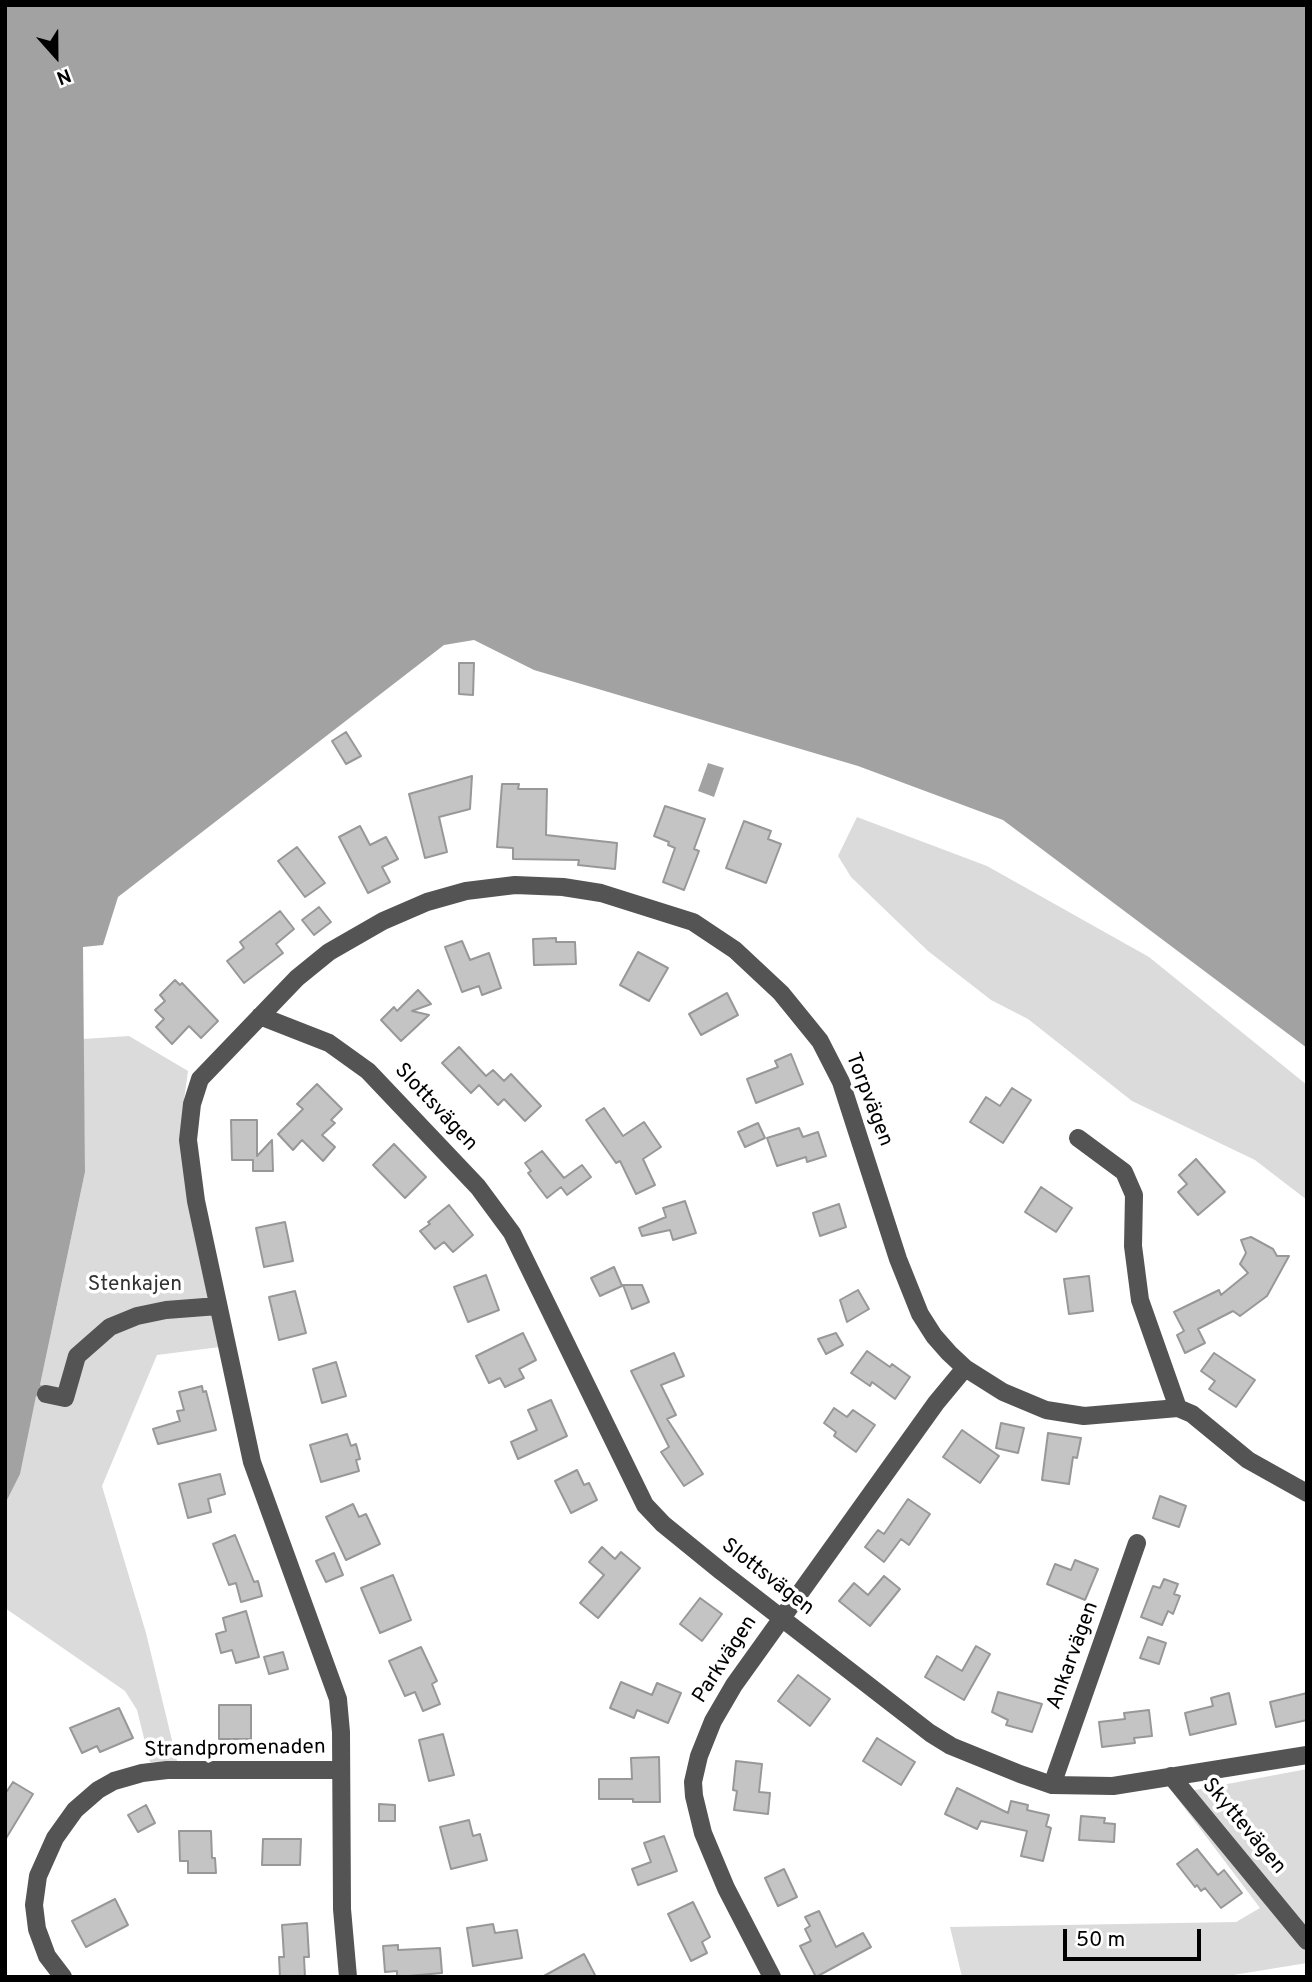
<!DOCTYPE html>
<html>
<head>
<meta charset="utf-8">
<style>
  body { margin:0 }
  #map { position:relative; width:1312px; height:1982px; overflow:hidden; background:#fff; font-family:Overpass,sans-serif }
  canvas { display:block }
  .frame { position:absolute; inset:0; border:7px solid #000; pointer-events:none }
  .north { position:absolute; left:21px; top:21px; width:70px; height:70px; -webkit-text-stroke:5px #fff; paint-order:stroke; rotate:159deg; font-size:19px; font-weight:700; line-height:28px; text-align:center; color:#000 }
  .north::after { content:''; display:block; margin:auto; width:24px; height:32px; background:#000; clip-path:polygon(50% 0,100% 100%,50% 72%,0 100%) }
  .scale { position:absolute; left:1063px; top:1929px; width:138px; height:32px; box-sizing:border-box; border:4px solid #000; border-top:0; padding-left:9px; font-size:21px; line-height:24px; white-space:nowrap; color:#000; -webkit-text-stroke:5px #fff; paint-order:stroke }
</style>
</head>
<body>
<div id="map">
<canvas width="1312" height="1982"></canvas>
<div class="frame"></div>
<div class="north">N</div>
<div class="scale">50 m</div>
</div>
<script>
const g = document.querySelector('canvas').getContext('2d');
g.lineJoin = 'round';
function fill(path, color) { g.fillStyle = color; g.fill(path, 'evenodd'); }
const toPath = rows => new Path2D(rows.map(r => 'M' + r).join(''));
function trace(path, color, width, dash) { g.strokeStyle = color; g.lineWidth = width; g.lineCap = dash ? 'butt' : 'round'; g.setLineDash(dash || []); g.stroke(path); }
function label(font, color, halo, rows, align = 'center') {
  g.font = font + ' Overpass,sans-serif'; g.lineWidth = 7; g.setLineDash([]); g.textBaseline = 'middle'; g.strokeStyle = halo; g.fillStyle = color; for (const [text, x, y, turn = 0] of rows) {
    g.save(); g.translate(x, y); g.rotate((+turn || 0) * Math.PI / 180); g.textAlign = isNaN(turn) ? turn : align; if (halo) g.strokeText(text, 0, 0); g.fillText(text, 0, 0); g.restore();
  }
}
fill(toPath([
  [857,817,987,866,1149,957,1307,1085,1307,1200,1255,1160,1132,1101,1028,1019,991,1000,928,951,851,877,838,856],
  [129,1036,188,1071,182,1114,184,1157,220,1347,157,1355,102,1486,146,1633,177,1761,150,1762,137,1710,125,1691,5,1608,5,1504,11,1491,36,1395,47,1387,40,1385,85,1172,83,1039],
  [1307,1769,1307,1963,1221,1977,962,1977,950,1927,1236,1922,1260,1908,1174,1794]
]), '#dbdbdb');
fill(toPath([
  [5,5,1307,5,1307,1048,1003,820,858,766,534,670,474,640,444,645,118,897,103,945,83,947,85,1172,40,1385,48,1387,45,1399,36,1396,20,1474,5,1504],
  [708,763,724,768,714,797,698,791]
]), '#a2a2a2');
const building = toPath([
  [459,663,474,663,473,695,459,694,459,663],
  [346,732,361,756,346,764,332,741,346,732],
  [472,776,470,809,439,817,447,852,425,858,409,794,472,776],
  [502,784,519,784,518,789,547,789,546,835,617,843,615,869,578,865,579,860,513,859,513,848,497,847,502,784],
  [665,806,705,819,694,849,699,851,684,890,663,882,675,848,668,845,669,842,654,836,665,806],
  [744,821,771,831,768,839,781,844,766,883,726,868,744,821],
  [360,826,370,845,386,837,398,859,382,867,390,882,368,893,339,837,360,826],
  [297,847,325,883,305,897,278,861,297,847],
  [319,907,331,922,314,935,302,920,319,907],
  [280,911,294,929,276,944,283,953,244,983,227,961,244,948,240,942,280,911],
  [556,938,556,942,575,942,576,964,534,965,533,939,556,938],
  [462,941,470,960,489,953,501,988,482,995,479,986,462,992,445,947,462,941],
  [638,952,668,968,649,1001,620,985,638,952],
  [175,980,180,985,182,983,218,1021,201,1038,189,1026,172,1044,156,1027,164,1019,155,1010,165,1001,160,995,175,980],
  [418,990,431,1004,412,1011,429,1015,401,1041,381,1020,394,1007,397,1011,418,990],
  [727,993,738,1015,701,1035,689,1014,727,993],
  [459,1047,486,1076,493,1070,504,1081,511,1074,541,1106,525,1121,504,1099,498,1105,479,1085,471,1093,442,1063,459,1047],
  [791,1054,803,1084,756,1103,747,1079,778,1067,775,1061,791,1054],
  [317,1084,342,1109,331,1120,335,1123,322,1135,335,1147,323,1161,302,1140,293,1150,278,1134,303,1109,297,1104,317,1084],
  [1012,1088,1031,1100,1003,1143,970,1122,986,1097,1000,1106,1012,1088],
  [604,1108,623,1136,644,1122,661,1147,643,1159,655,1185,636,1194,620,1161,616,1163,586,1120,604,1108],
  [231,1120,257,1120,257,1156,272,1140,273,1171,253,1171,253,1160,232,1160,231,1120],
  [758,1123,765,1138,745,1147,738,1132,758,1123],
  [799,1128,803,1137,818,1132,826,1156,807,1162,806,1157,777,1166,767,1138,799,1128],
  [394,1144,426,1177,405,1198,373,1165,394,1144],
  [542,1151,564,1178,582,1165,591,1177,567,1195,561,1187,547,1198,528,1173,531,1171,525,1163,542,1151],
  [1196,1159,1225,1192,1198,1215,1178,1192,1187,1184,1179,1175,1196,1159],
  [1041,1187,1072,1208,1056,1232,1025,1212,1041,1187],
  [685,1201,696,1233,673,1240,670,1230,642,1236,639,1228,666,1217,663,1208,685,1201],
  [839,1204,846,1227,820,1236,813,1213,839,1204],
  [449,1205,473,1235,453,1252,444,1242,435,1249,420,1231,430,1224,428,1222,449,1205],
  [285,1222,293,1261,264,1267,256,1228,285,1222],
  [1251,1237,1273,1249,1277,1256,1289,1256,1267,1296,1240,1316,1233,1311,1198,1329,1205,1343,1185,1353,1177,1335,1184,1331,1174,1312,1219,1290,1221,1295,1248,1273,1240,1264,1246,1253,1241,1240,1251,1237],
  [614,1267,622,1286,600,1296,591,1278,614,1267],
  [486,1275,499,1310,468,1322,454,1287,486,1275],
  [1089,1276,1093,1311,1069,1314,1064,1279,1089,1276],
  [623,1285,642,1285,649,1302,632,1309,623,1285],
  [858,1290,869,1309,847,1322,840,1300,858,1290],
  [295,1291,306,1333,279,1340,269,1297,295,1291],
  [523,1333,536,1360,519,1369,524,1378,505,1387,500,1378,489,1383,476,1356,523,1333],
  [836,1333,843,1345,826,1354,818,1339,836,1333],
  [867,1351,890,1367,892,1364,910,1377,895,1399,872,1382,870,1386,851,1373,867,1351],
  [674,1353,684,1376,661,1385,676,1415,667,1419,703,1474,684,1486,661,1452,669,1447,631,1371,674,1353],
  [1214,1353,1255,1380,1236,1407,1209,1389,1215,1381,1201,1371,1214,1353],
  [336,1362,346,1396,322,1403,313,1369,336,1362],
  [202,1386,203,1392,206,1391,216,1430,158,1444,153,1429,180,1421,177,1411,184,1410,179,1392,202,1386],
  [551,1400,567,1436,518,1459,511,1442,537,1430,528,1410,551,1400],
  [834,1408,847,1417,853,1410,875,1425,856,1452,834,1436,836,1432,824,1423,834,1408],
  [1001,1423,1024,1428,1018,1453,996,1448,1001,1423],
  [962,1430,999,1456,980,1483,943,1457,962,1430],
  [1048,1433,1081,1438,1077,1458,1073,1457,1069,1484,1042,1480,1048,1433],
  [347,1434,351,1446,356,1444,360,1459,356,1460,359,1471,321,1482,310,1445,347,1434],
  [577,1470,584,1485,589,1483,597,1500,571,1513,555,1481,577,1470],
  [220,1474,225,1494,208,1499,211,1512,188,1518,179,1484,220,1474],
  [1160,1496,1186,1506,1179,1527,1153,1518,1160,1496],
  [908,1499,930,1514,909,1545,901,1539,884,1562,865,1547,878,1530,884,1534,908,1499],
  [353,1504,359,1517,366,1514,380,1544,346,1560,326,1517,353,1504],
  [235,1535,254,1582,258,1581,262,1596,241,1602,236,1583,229,1585,213,1544,235,1535],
  [602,1547,615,1559,621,1552,640,1568,598,1618,580,1603,604,1575,589,1562,602,1547],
  [334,1553,343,1575,326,1582,316,1561,334,1553],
  [1075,1560,1098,1569,1085,1600,1047,1584,1055,1564,1071,1570,1075,1560],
  [393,1575,411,1620,380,1633,361,1588,393,1575],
  [884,1576,900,1589,870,1626,839,1601,854,1583,868,1595,884,1576],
  [1164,1579,1178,1584,1174,1594,1180,1596,1173,1614,1168,1611,1162,1625,1141,1617,1153,1586,1160,1588,1164,1579],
  [700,1598,722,1614,702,1641,680,1624,700,1598],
  [246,1611,259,1657,236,1663,232,1650,221,1653,216,1634,226,1631,223,1618,246,1611],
  [1148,1637,1166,1643,1159,1664,1140,1658,1148,1637],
  [976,1646,990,1654,964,1700,925,1677,937,1656,962,1671,976,1646],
  [421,1647,437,1681,432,1684,440,1704,423,1711,415,1692,405,1696,389,1661,421,1647],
  [283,1652,288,1669,269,1674,264,1657,283,1652],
  [798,1675,830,1699,810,1726,778,1701,798,1675],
  [621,1682,652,1695,657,1683,681,1693,668,1723,637,1710,634,1718,610,1708,621,1682],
  [998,1692,1042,1704,1032,1732,1006,1725,1008,1720,992,1712,998,1692],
  [1229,1693,1236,1724,1190,1735,1185,1713,1213,1706,1211,1698,1229,1693],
  [1307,1693,1307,1720,1276,1727,1270,1702,1307,1693],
  [219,1705,251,1705,251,1739,219,1739,219,1705],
  [119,1708,133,1738,100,1752,97,1746,82,1753,70,1728,119,1708],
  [1149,1710,1152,1736,1134,1738,1135,1743,1102,1747,1099,1722,1125,1719,1124,1713,1149,1710],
  [443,1734,454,1775,429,1781,419,1740,443,1734],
  [877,1738,915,1762,901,1785,863,1761,877,1738],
  [659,1757,660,1802,633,1802,633,1799,599,1799,599,1779,632,1779,631,1758,659,1757],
  [736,1761,762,1764,759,1792,770,1793,768,1814,734,1810,737,1791,733,1790,736,1761],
  [13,1782,33,1794,5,1840,5,1794,13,1782],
  [957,1788,1008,1813,1011,1801,1028,1805,1027,1810,1049,1815,1046,1826,1051,1828,1043,1861,1021,1856,1027,1831,981,1821,977,1829,945,1814,957,1788],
  [379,1804,395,1805,395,1821,379,1821,379,1804],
  [146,1805,155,1823,138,1832,128,1815,146,1805],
  [1081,1816,1105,1818,1104,1823,1115,1824,1114,1842,1079,1840,1081,1816],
  [469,1820,473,1836,480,1834,487,1860,451,1869,440,1827,469,1820],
  [179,1831,211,1831,212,1858,215,1858,216,1873,188,1873,188,1861,180,1861,179,1831],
  [664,1836,677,1871,638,1885,632,1869,651,1862,644,1843,664,1836],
  [263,1839,301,1839,300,1865,262,1865,263,1839],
  [1197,1849,1218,1875,1224,1870,1242,1893,1221,1908,1205,1888,1201,1891,1197,1885,1195,1887,1177,1864,1197,1849],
  [784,1869,797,1897,778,1906,765,1878,784,1869],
  [115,1899,128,1925,86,1947,72,1921,115,1899],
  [693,1902,710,1937,702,1942,707,1953,691,1961,668,1914,693,1902],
  [819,1911,836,1947,863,1933,871,1947,816,1977,800,1946,811,1941,805,1929,810,1926,805,1917,819,1911],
  [307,1923,309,1957,304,1957,305,1977,280,1977,279,1957,284,1957,282,1925,307,1923],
  [493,1924,495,1933,517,1930,522,1958,473,1966,467,1928,493,1924],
  [398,1945,398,1950,440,1948,442,1973,397,1977,397,1971,385,1972,383,1946,398,1945],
  [584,1954,596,1977,542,1977,584,1954]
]);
fill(building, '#c4c4c4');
trace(building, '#989898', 2);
trace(toPath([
  [260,1016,329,1043,368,1071,478,1187,512,1233,645,1505,663,1524,722,1572,930,1733,951,1746,1020,1774,1052,1785,1113,1786,1307,1755],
  [1078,1138,1124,1172,1134,1195,1133,1246,1140,1300,1178,1408,1192,1414,1248,1460,1307,1493],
  [46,1394,65,1398,77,1356,110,1327,137,1316,166,1310,218,1306],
  [1171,1776,1307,1941],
  [1052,1785,1137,1543],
  [63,1977,47,1956,37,1929,34,1905,38,1876,55,1838,75,1810,98,1790,114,1781,142,1773,167,1770,340,1770],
  [348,1977,342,1909,341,1732,338,1699,252,1462,196,1201,188,1140,192,1104,200,1079,297,978,329,952,383,921,427,902,466,891,515,885,563,887,601,893,693,922,735,950,781,993,820,1041,841,1082,898,1259,920,1314,934,1336,949,1353,965,1368,1003,1392,1046,1410,1084,1416,1178,1408],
  [772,1977,726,1888,703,1833,694,1796,693,1782,699,1756,713,1721,734,1685,936,1403,965,1368]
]), '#545454', 18);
label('21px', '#000', '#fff', [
  ["Torpvägen",868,1100,69],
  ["Slottsvägen",435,1108,47],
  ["Slottsvägen",767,1578,38],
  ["Ankarvägen",1074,1656,-70],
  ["Parkvägen",726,1660,-57],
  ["Strandpromenaden",235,1750,-1],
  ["Skyttevägen",1243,1827,50]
]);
label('21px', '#323232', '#fff', [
  ["Stenkajen",135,1286]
]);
</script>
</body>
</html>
